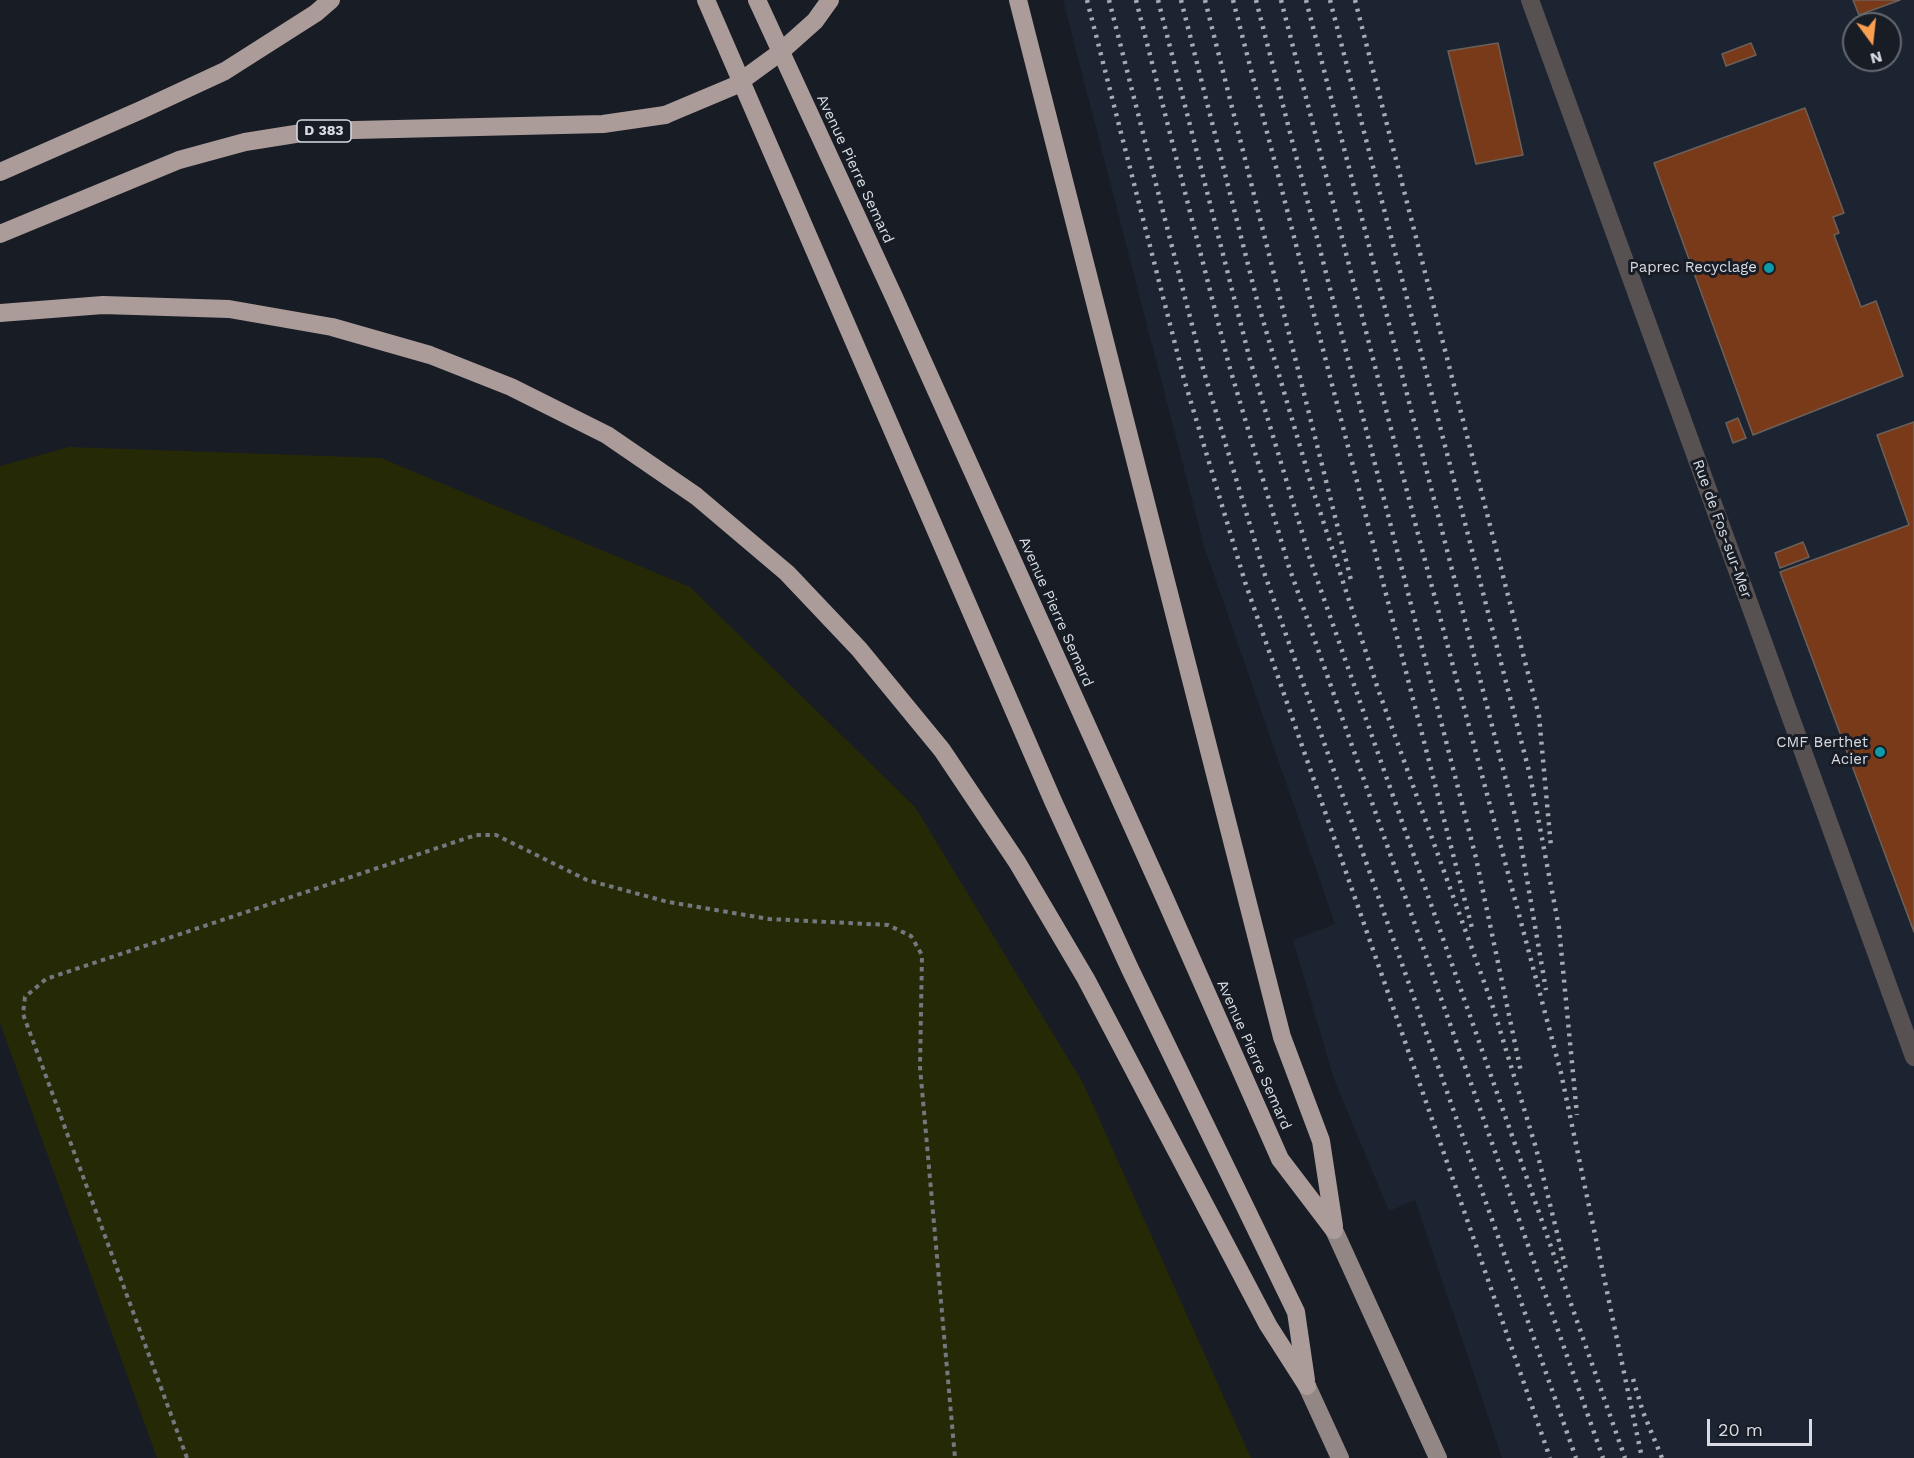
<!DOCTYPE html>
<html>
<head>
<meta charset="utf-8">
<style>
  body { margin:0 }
  #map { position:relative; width:1914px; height:1458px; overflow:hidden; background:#181c25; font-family:"Work Sans",sans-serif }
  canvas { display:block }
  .north { position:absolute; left:1842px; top:12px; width:60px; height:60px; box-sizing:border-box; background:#181c25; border:2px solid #656971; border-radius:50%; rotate:165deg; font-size:16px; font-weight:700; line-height:24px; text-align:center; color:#d8dce2 }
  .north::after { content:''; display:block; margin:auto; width:21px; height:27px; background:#fb9e50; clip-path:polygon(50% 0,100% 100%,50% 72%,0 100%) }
  .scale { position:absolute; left:1707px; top:1419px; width:105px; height:27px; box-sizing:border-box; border:3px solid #d8dce2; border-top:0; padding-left:8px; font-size:18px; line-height:21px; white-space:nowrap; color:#d8dce2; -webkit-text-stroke:4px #181c25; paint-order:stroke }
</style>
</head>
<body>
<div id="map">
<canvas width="1914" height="1458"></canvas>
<div class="north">N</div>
<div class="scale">20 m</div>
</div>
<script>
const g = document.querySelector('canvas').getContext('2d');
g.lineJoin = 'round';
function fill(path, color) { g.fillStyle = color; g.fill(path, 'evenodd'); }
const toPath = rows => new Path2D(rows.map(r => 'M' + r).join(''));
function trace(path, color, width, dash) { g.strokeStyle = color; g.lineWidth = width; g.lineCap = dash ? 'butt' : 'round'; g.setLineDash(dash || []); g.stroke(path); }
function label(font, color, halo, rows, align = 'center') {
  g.font = font + ' "Work Sans",sans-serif'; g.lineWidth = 6; g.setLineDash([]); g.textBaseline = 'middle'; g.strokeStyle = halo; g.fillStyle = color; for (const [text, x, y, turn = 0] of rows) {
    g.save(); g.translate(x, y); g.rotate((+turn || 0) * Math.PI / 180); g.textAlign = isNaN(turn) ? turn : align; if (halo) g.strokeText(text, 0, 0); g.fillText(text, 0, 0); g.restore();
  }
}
fill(toPath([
  [1063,0,1914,0,1914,1458,1502,1458,1415,1200,1389,1211,1334,1079,1293,940,1335,924,1204,546],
  [1854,24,1890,24,1890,60,1854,60]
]), '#1c2432');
fill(toPath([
  [69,447,381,458,690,587,915,807,1083,1083,1251,1458,157,1458,0,1023,0,466]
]), '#262906');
const building = toPath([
  [1853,0,1900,0,1859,15,1853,0],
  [1498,43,1523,155,1476,164,1448,51,1498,43],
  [1751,43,1756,55,1726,66,1722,54,1751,43],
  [1805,108,1844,213,1833,217,1839,233,1834,235,1861,307,1876,301,1903,376,1753,435,1654,163,1805,108],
  [1738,418,1746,438,1733,443,1726,423,1738,418],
  [1914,422,1914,932,1780,572,1909,525,1877,435,1914,422],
  [1803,542,1809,557,1780,568,1775,553,1803,542]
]);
fill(building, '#783a19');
trace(building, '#6c605a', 1.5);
trace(toPath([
  [187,1458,23,1014,25,997,46,979,476,835,496,835,587,880,668,902,769,919,888,925,911,936,922,955,920,1067,955,1458]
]), '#73777e', 4, [4.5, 4.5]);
trace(toPath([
  [1530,0,1914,1057]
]), '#585151', 18);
trace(toPath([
  [1334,1230,1438,1458],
  [1307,1386,1340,1458]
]), '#938786', 18);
trace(toPath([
  [706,0,1053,801,1130,969,1296,1312,1306,1380],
  [757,0,894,297,1166,901,1280,1159,1334,1230],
  [1018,0,1282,1037,1321,1141,1334,1226],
  [0,172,141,110,225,71,316,13,331,0],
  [0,234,179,160,245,142,314,131,603,124,665,115],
  [0,313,103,305,229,309,332,327,430,355,511,387,607,435,696,496,787,573,859,649,942,750,1017,862,1086,979,1268,1325,1307,1386]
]), '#ab9c9a', 18);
trace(toPath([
  [1087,0,1184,379,1245,582,1550,1458],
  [1109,0,1204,372,1265,575,1576,1458],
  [1136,0,1229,365,1289,567,1603,1458],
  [1158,0,1250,360,1311,562,1625,1458],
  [1181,0,1257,300,1312,487,1378,689,1492,1004,1536,1148,1566,1269],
  [1205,0,1352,584],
  [1233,0,1472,928],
  [1256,0,1476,858,1521,1072],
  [1281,0,1418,534,1561,1073,1642,1458],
  [1306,0,1518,827,1546,990],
  [1330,0,1530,775,1559,928,1577,1115],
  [1355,0,1539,716,1551,847],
  [1633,1379,1643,1412,1662,1458]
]), '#a6aab1', 4.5, [3, 6]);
trace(toPath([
  [665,115,734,86,778,54,815,21,830,0]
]), '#ab9c9a', 18);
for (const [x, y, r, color] of [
  [1769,268,6,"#0f9aa8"],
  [1880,752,6,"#0f9aa8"]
]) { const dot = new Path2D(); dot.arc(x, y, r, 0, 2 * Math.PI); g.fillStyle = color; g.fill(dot); trace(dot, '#181c25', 2); }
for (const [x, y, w] of [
  [324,131,54]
]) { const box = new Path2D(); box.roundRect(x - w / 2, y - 11, w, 22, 4.5); g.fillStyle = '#181c25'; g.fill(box); trace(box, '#d8dce2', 1.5); }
label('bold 14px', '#d8dce2', null, [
  ["D 383",324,131]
]);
label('15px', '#d8dce2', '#181c25', [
  ["Avenue Pierre Semard",855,169,65],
  ["Rue de Fos-sur-Mer",1722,529,70],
  ["Avenue Pierre Semard",1056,612,66],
  ["Avenue Pierre Semard",1254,1055,66]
]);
label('15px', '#d8dce2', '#181c25', [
  ["Paprec Recyclage",1757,268],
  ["CMF Berthet",1868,743],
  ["Acier",1868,760]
], 'right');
</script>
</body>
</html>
